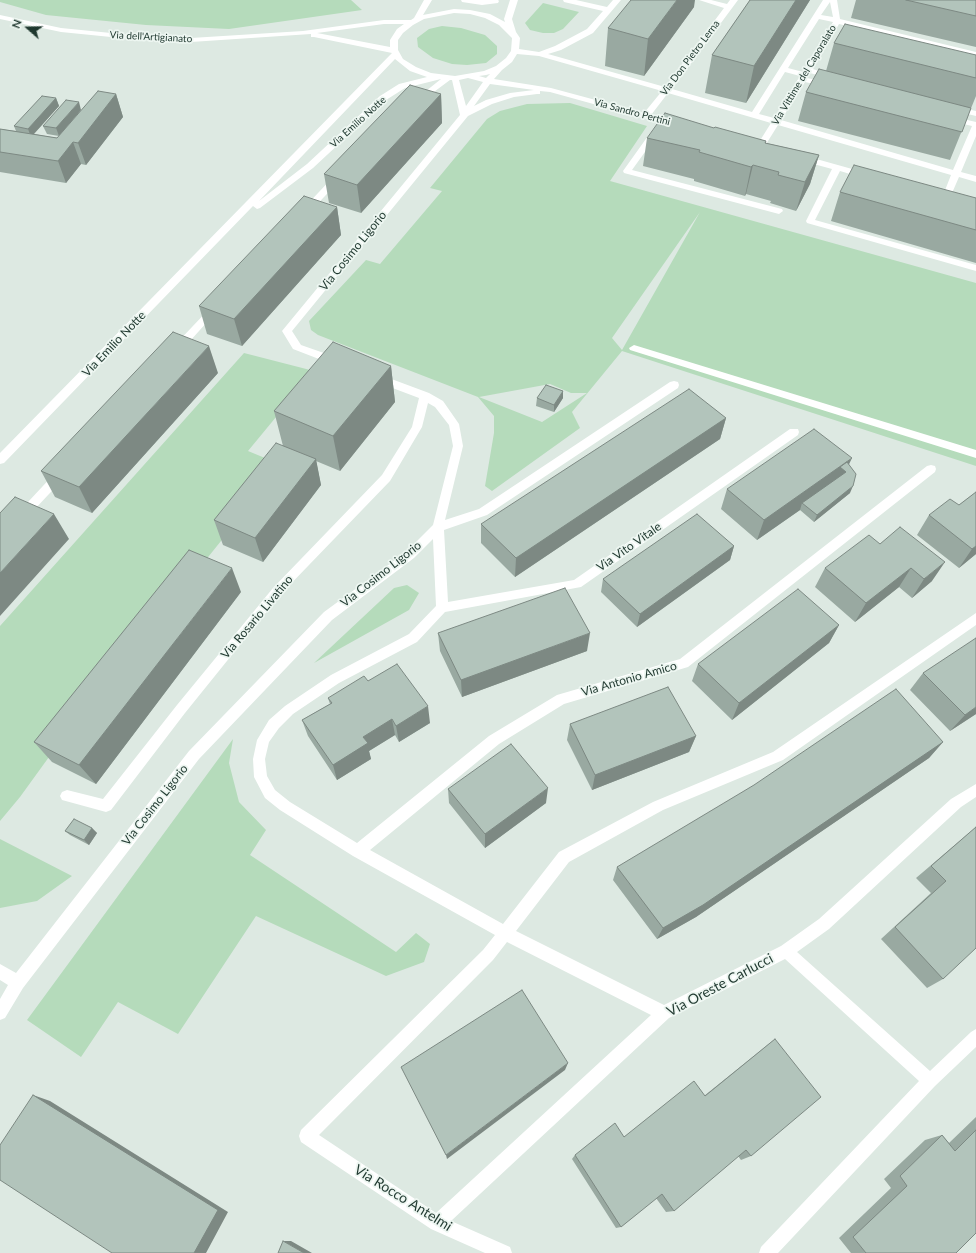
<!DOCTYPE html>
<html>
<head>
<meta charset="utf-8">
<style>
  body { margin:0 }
  #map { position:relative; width:976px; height:1253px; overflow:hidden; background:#dde9e2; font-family:Lato,sans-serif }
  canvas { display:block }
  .north { position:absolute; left:8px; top:8px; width:40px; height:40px; -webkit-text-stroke:3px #edf6f1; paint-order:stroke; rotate:290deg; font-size:11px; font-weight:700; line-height:16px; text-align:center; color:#1f382f }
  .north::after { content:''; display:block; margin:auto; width:14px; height:18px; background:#1f382f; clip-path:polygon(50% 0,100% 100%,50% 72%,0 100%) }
</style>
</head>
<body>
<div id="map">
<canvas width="976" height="1253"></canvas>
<div class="north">N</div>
</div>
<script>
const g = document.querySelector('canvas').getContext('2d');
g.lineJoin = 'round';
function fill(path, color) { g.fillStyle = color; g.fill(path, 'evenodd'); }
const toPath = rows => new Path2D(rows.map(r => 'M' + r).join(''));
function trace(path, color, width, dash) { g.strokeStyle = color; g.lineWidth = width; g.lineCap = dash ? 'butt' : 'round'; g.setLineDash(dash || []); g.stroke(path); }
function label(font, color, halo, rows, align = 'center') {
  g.font = font + ' Lato,sans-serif'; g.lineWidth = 3.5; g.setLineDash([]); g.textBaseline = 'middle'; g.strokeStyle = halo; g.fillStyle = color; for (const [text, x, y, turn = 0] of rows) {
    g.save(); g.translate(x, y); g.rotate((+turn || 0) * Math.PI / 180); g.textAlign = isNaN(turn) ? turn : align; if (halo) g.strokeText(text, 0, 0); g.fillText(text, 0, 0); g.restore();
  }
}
fill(toPath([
  [0,0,351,0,362,10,229,29,146,25,46,15,0,2],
  [543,3,579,12,563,29,554,33,543,33,530,30,525,23],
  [442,26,461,28,485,35,497,46,497,54,486,63,467,65,452,64,433,58,418,47,417,38,429,29],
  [570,103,647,126,610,181,976,283,976,466,622,351,572,412,580,428,492,491,485,486,494,433,494,416,478,397,318,335,311,330,309,321,366,260,380,264,442,191,430,188,487,119,500,111,527,104],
  [700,212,622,350,612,338],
  [550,384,571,393,587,393,542,422,479,397],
  [244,353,314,371,248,451,282,465,62,739,20,797,0,821,0,626],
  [407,585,419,593,409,610,314,663,394,588],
  [233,739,229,763,239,802,266,830,250,855,396,952,416,933,430,944,424,962,386,976,256,916,178,1034,118,1002,81,1057,27,1020],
  [0,839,72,876,37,901,0,908]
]), '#b5dbbb');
fill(toPath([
  [424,0,432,0,423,15,454,9,470,10,490,14,505,22,504,19,510,0,518,0,512,19,516,32,520,38,519,49,539,52,555,46,587,29,603,11,564,2,563,0,576,0,607,7,613,0,621,0,593,33,561,50,548,54,665,87,724,8,699,0,711,0,727,4,730,0,738,0,672,89,752,112,823,0,837,0,840,19,976,52,976,56,839,24,813,69,836,77,832,79,810,73,807,78,831,83,832,85,828,87,805,82,781,120,953,170,972,126,947,120,946,118,950,116,976,122,976,136,961,172,976,176,976,182,959,177,949,200,943,200,942,198,951,175,778,125,763,149,757,149,756,147,771,123,668,93,651,115,679,122,680,124,679,126,673,126,550,92,540,91,540,94,537,94,514,97,492,104,468,116,292,331,301,345,341,359,342,362,341,365,337,366,293,349,282,331,460,115,452,80,450,80,419,103,416,103,416,99,441,79,405,88,386,100,313,168,260,208,257,209,253,206,4,463,0,464,0,453,392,53,314,37,311,37,311,34,191,42,141,40,61,32,0,19,0,15,61,28,141,36,191,38,303,31,384,20,411,20,414,18,424,0],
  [830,2,833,17,821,15,830,2],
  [454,13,470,14,485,18,499,25,512,38,511,51,506,58,496,66,484,71,455,76,431,73,416,67,403,59,398,50,398,40,403,33,413,25,424,19,454,13],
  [819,19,833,22,803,72,788,68,819,19],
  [384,24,404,24,397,29,390,40,390,47,317,33,384,24],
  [517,54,539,56,662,91,644,113,551,88,494,79,502,70,512,62,517,54],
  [395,59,410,71,427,77,399,84,380,96,307,164,259,201,395,59],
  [785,72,800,76,774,118,759,114,785,72],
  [490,74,486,78,479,76,486,75,490,74],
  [468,78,483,82,466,106,459,80,468,78],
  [490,84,534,90,510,93,486,100,474,106,490,84],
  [461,0,498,0,499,1,498,3,482,5,462,2,461,0],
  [951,106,954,106,976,111,976,116,951,110,951,106],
  [653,129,656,129,660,131,632,170,782,209,783,211,779,214,624,173,623,171,653,129],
  [802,155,870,174,871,176,867,179,840,171,815,220,976,265,976,271,807,223,806,221,832,169,799,160,798,158,802,155],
  [337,175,341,178,340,180,309,213,303,213,302,211,303,209,334,176,337,175],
  [214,306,219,309,217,311,181,351,173,351,172,349,173,347,211,307,214,306],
  [634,345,976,450,976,458,630,350,629,348,634,345],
  [378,374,429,393,443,401,459,424,463,446,445,520,479,509,670,382,674,381,678,382,679,385,678,388,487,515,444,530,448,602,574,580,790,429,798,429,799,432,798,435,581,587,445,612,417,642,339,683,293,714,279,728,269,742,265,759,267,776,275,790,290,802,357,843,489,736,557,695,680,659,927,466,931,465,935,466,936,469,935,472,688,667,564,704,499,744,370,850,503,924,559,852,653,802,773,752,976,613,976,625,783,760,663,810,569,862,516,931,664,1005,781,946,819,919,951,799,976,784,976,797,961,807,829,929,797,952,930,1071,971,1032,976,1029,976,1047,935,1086,778,1253,759,1253,761,1247,919,1081,785,959,669,1018,451,1221,510,1247,512,1253,485,1253,431,1229,301,1142,299,1136,301,1130,483,950,495,935,353,856,280,810,265,798,254,777,253,759,257,740,269,720,285,706,331,675,409,634,436,606,433,539,414,558,332,620,199,759,23,988,5,1018,0,1020,0,999,8,985,0,980,0,964,16,973,189,751,324,612,406,552,433,525,453,446,449,425,435,407,428,403,422,427,390,481,281,594,185,713,111,810,106,812,62,800,60,796,62,792,67,790,103,799,177,705,273,588,382,475,412,427,419,398,374,381,373,378,374,375,378,374],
  [507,942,651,1015,436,1213,319,1135,493,960,507,942],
  [60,471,64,472,65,475,64,478,4,542,0,544,0,532,56,472,60,471]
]), '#fff');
fill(toPath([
  [750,0,810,0,746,103,705,93,712,55],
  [856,0,976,0,976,47,851,18],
  [694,7,644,76,605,66,608,28],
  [834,43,976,55,976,96,950,160,798,121,806,92,826,71],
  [116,94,123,117,86,165,81,164,66,183,0,172,0,129,16,131,14,126,56,98,59,106,34,134,57,138],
  [441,94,442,123,361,213,329,203,324,174],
  [81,110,59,136,47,134,43,126],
  [714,128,766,141,766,143,819,155,810,184,796,211,770,203,771,201,746,194,745,196,694,181,694,179,643,166,647,138],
  [840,192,976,198,976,263,831,221],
  [337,207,341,235,242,346,207,334,199,306],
  [391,366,395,402,340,471,316,461,321,485,263,562,223,545,214,520,283,446,274,411],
  [218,373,92,513,55,497,41,471],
  [537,398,563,398,554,412,536,406],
  [726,418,720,439,515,577,481,543,481,524],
  [849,465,850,493,814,522,800,510,757,540,721,509,727,489],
  [976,492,976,554,959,568,917,535,929,515,959,505],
  [880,544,932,581,912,598,899,587,855,622,815,587,825,568],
  [734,546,730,560,637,627,601,592,603,579],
  [241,592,96,784,52,762,34,742],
  [839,625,829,643,732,720,692,681,698,664],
  [438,633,587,651,462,697,440,651],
  [923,673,976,714,950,731,910,690],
  [328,698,430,723,399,742,395,735,369,751,371,759,337,780,308,736,302,720,330,704],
  [570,724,696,736,689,752,592,790,567,740],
  [943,742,929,758,696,917,657,939,613,880,617,867],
  [448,789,546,803,485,848,449,803],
  [976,827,943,979,927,988,881,939,931,893,916,878],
  [92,828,97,833,89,845,70,835,65,831],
  [775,1039,751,1156,741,1160,738,1156,674,1211,666,1212,656,1198,621,1227,616,1228,572,1159,575,1155,624,1137,704,1096],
  [976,1117,976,1233,956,1253,851,1253,839,1238,891,1188,884,1179,925,1140,942,1135,949,1143]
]), '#99a9a1');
fill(toPath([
  [677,0,695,0,694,7,644,76,648,39],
  [796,0,810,0,746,103,754,66],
  [116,94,123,117,86,165,78,143],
  [441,94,442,123,361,213,357,185],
  [56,98,59,106,31,137,28,129],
  [79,102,81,110,59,136,56,128],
  [73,142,81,164,66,183,58,161],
  [819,155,810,184,796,211,805,182],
  [753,165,746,194,745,196,751,167],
  [337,207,341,235,242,346,234,319],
  [209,346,218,373,92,513,79,487],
  [391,366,395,402,340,471,333,436],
  [563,391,563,398,554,412,554,405],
  [726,418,720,439,515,577,516,558],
  [852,458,842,479,802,503,800,510,757,540,764,520],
  [316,459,321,485,263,562,255,538],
  [853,486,850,493,814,522,817,515],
  [54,514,69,539,0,616,0,573],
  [734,546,730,560,637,627,640,614],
  [976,546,976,554,959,568,972,549],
  [945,562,932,581,912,598,924,579],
  [232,568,241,592,96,784,79,765],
  [911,568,899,587,855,622,866,603],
  [839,625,829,643,732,720,739,703],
  [590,633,587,651,462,697,461,680],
  [428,706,430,723,399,742,396,726],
  [976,707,976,714,950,731,965,715],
  [392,719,395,735,369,751,371,759,337,780,333,765,363,737],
  [696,736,689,752,592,790,595,775],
  [943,742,929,758,696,917,657,939,663,928],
  [548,788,546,803,485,848,485,834],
  [92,828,97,833,89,845,84,840],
  [568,1063,565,1070,447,1159,446,1155],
  [33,1095,50,1101,228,1212,206,1253,194,1253],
  [283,1241,291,1241,312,1253,304,1253]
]), '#7d8983');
const building = toPath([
  [631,0,677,0,648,39,608,28,631,0],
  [750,0,796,0,754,66,712,55,750,0],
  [906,0,976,0,976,16,906,0],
  [845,24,976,55,976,78,834,43,845,24],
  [819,69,971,108,962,132,806,92,819,69],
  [410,85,441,94,357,185,324,174,410,85],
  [98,91,116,94,78,143,73,142,58,161,0,152,0,129,57,138,98,91],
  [42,96,56,98,28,129,14,126,42,96],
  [66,100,79,102,56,128,43,126,66,100],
  [665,113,714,128,715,127,766,141,765,143,819,155,805,182,778,175,779,172,753,165,751,167,699,152,700,150,647,138,665,113],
  [854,165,976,198,976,230,840,192,854,165],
  [304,196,337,207,234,319,199,306,304,196],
  [173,332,209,346,79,487,41,471,173,332],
  [333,342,391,366,333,436,274,411,333,342],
  [546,385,563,391,554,405,537,398,546,385],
  [689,389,726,418,516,558,481,524,689,389],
  [814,429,852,458,764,520,727,489,814,429],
  [276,443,316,459,255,538,214,520,276,443],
  [847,462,856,474,853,486,817,515,802,503,846,472,840,467,847,462],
  [976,492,976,546,972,549,929,515,950,499,959,505,976,492],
  [15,497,54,514,0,573,0,513,15,497],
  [697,514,734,546,640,614,603,579,697,514],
  [900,527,945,562,924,579,911,568,866,603,825,568,869,535,880,544,900,527],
  [189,550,232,568,79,765,34,742,189,550],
  [565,588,590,633,461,680,438,633,565,588],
  [798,589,839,625,739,703,698,664,798,589],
  [976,638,976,707,965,715,923,673,976,638],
  [397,664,428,706,396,726,392,719,363,737,368,743,333,765,302,720,332,703,328,698,364,676,368,681,397,664],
  [668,687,696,736,595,775,570,724,668,687],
  [896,689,943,742,703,905,663,928,617,867,754,785,896,689],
  [511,744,548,788,485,834,448,789,511,744],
  [74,819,92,828,84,840,65,831,74,819],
  [976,827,976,948,943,979,895,927,946,881,931,866,976,827],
  [522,990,568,1063,446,1155,401,1067,522,990],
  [775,1039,821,1097,751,1156,746,1150,674,1211,662,1194,621,1227,575,1155,615,1123,624,1137,694,1081,705,1096,775,1039],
  [33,1095,218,1210,194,1253,112,1253,0,1180,0,1145,33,1095],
  [976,1130,976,1233,956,1253,866,1253,853,1237,907,1186,900,1176,942,1135,955,1151,976,1130],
  [283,1241,304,1253,278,1253,283,1241]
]);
fill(building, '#b2c4bb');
trace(building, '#7d8983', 1);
label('10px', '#1f382f', '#edf6f1', [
  ["Via dell'Artigianato",151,37,3],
  ["Via Don Pietro Lerna",690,58,-53],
  ["Via Vittime del Caporalato",804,75,-59],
  ["Via Sandro Pertini",632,112,15],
  ["Via Emilio Notte",358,122,-42]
]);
label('12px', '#1f382f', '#edf6f1', [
  ["Via Cosimo Ligorio",353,251,-51],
  ["Via Emilio Notte",114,344,-46],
  ["Via Vito Vitale",629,547,-35],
  ["Via Cosimo Ligorio",381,574,-38],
  ["Via Rosario Livatino",257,617,-50],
  ["Via Antonio Amico",629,679,-16],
  ["Via Cosimo Ligorio",155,805,-52]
]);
label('14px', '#1f382f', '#edf6f1', [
  ["Via Oreste Carlucci",720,985,-28],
  ["Via Rocco Antelmi",403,1198,32]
]);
</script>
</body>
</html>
